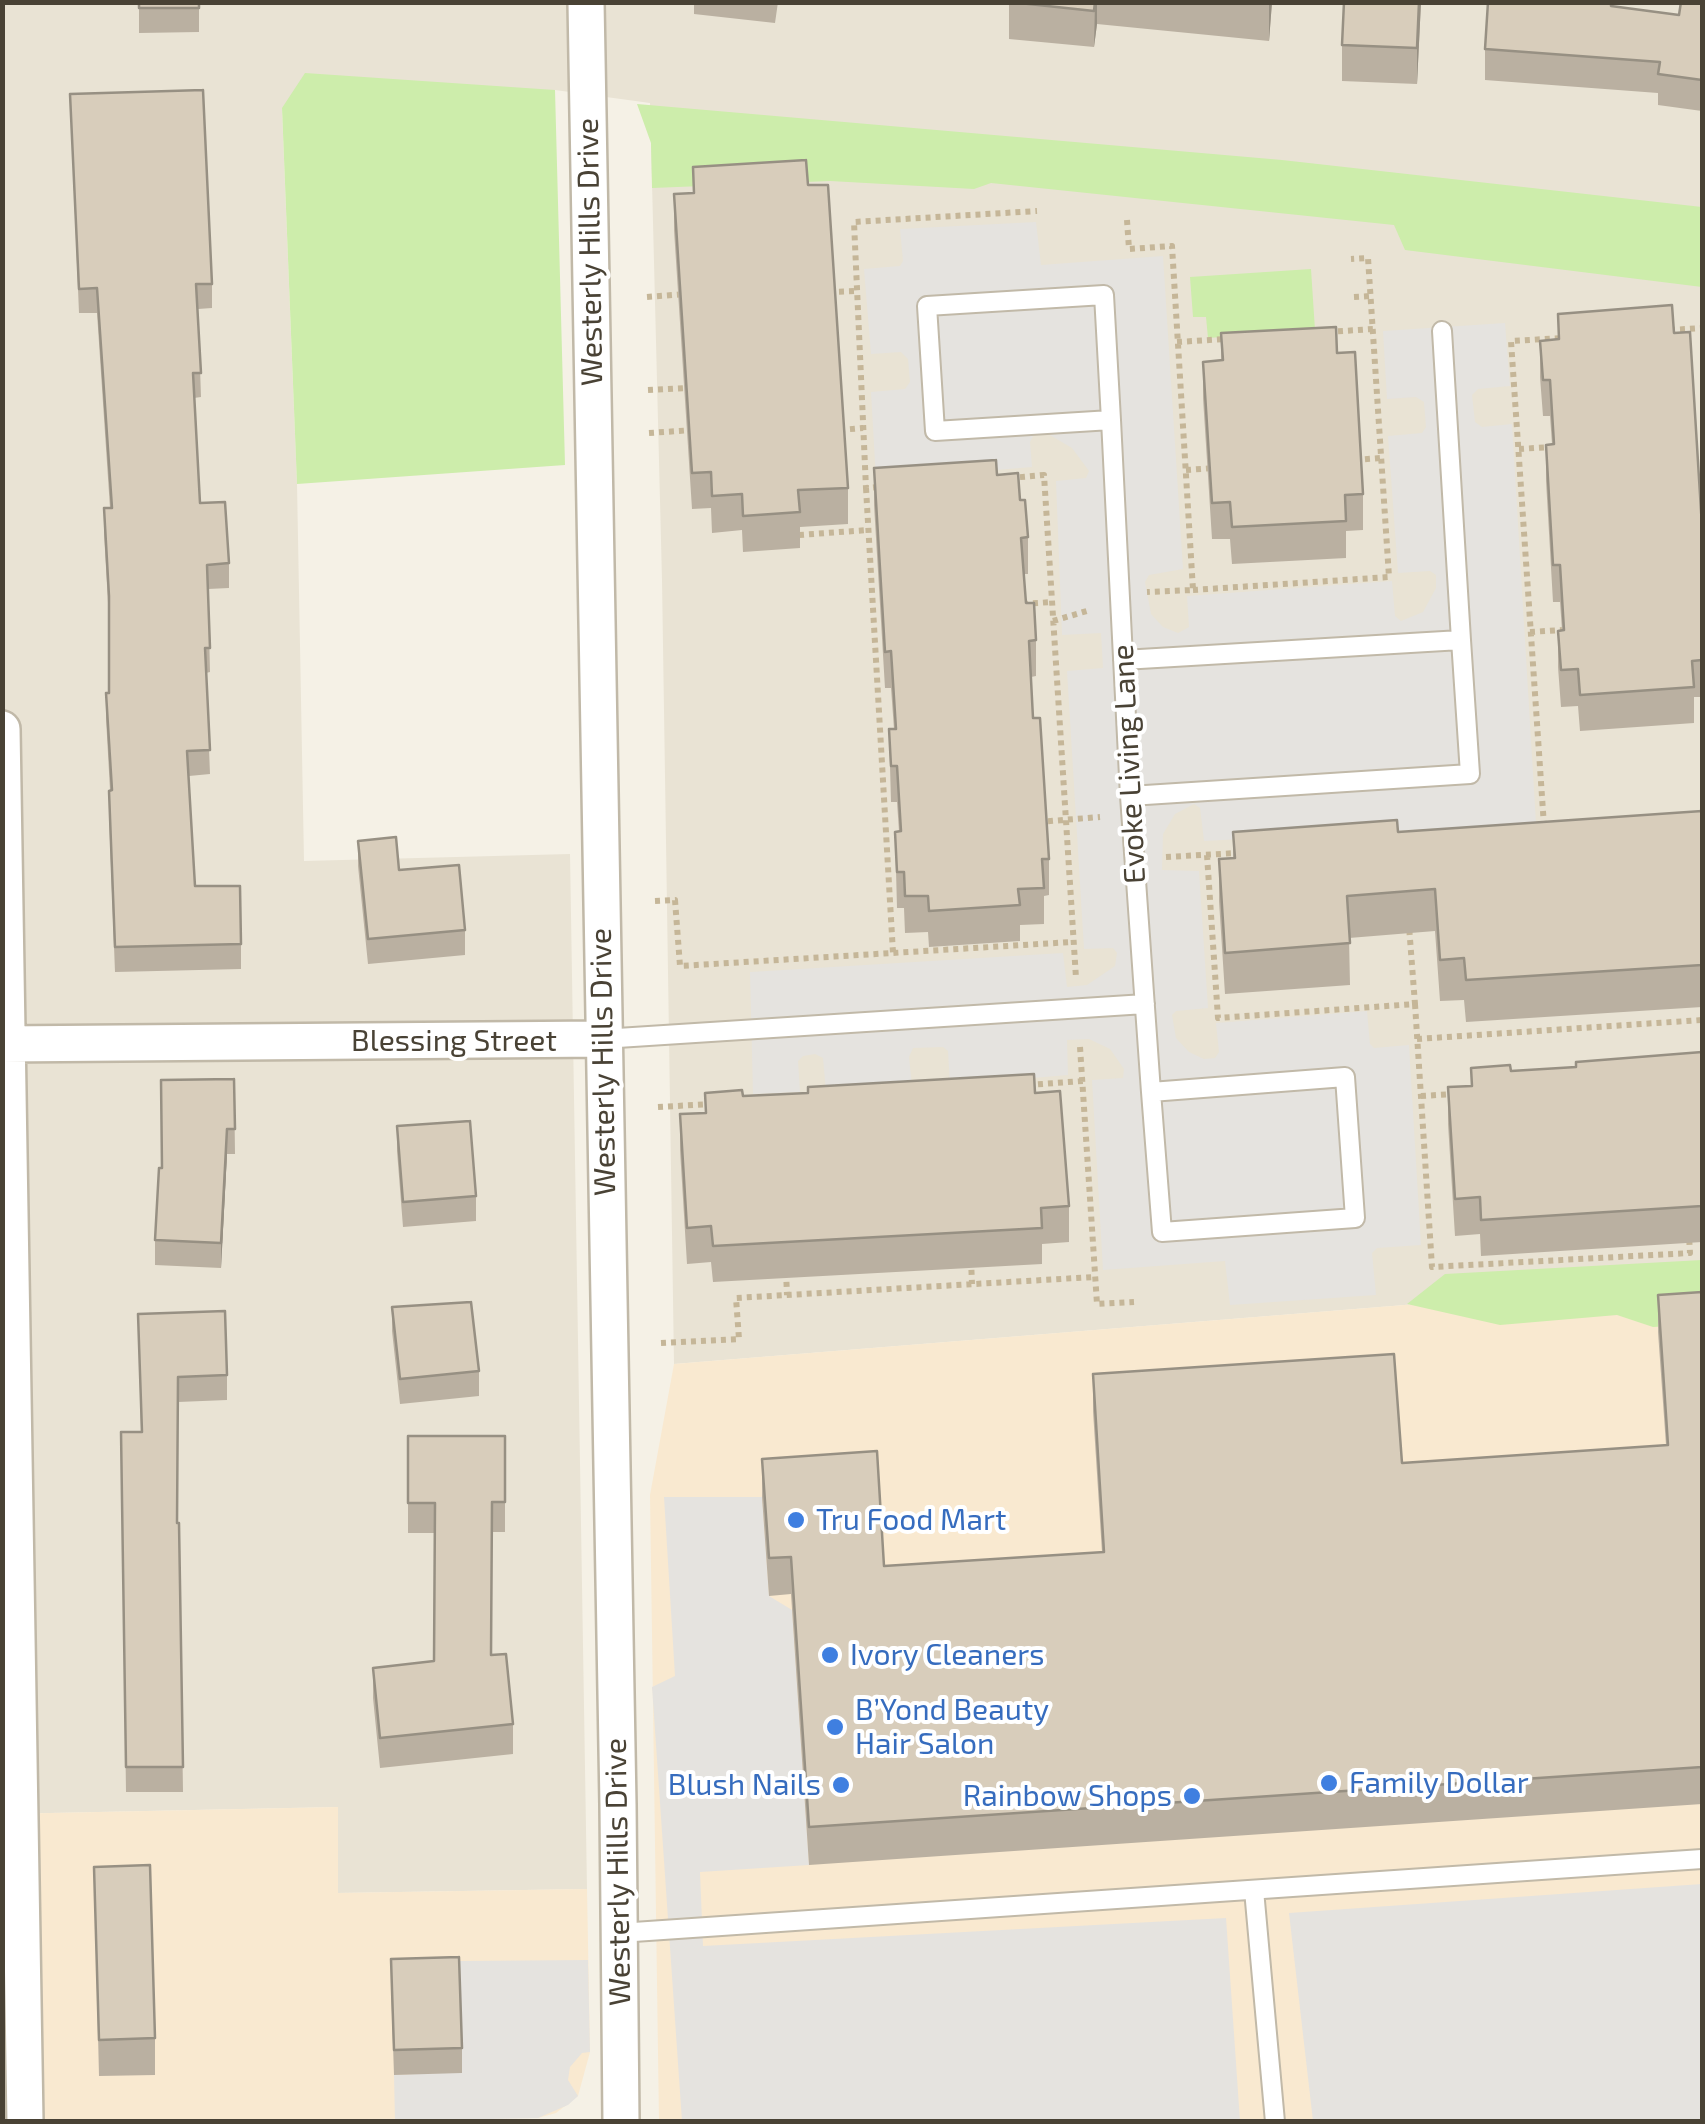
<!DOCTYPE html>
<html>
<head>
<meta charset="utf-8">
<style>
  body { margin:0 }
  #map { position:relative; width:1705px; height:2124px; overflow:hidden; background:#f5f1e6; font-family:"Exo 2",sans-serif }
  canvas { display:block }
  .frame { position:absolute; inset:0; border:5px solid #494235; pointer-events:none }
</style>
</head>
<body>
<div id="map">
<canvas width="1705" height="2124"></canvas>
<div class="frame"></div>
</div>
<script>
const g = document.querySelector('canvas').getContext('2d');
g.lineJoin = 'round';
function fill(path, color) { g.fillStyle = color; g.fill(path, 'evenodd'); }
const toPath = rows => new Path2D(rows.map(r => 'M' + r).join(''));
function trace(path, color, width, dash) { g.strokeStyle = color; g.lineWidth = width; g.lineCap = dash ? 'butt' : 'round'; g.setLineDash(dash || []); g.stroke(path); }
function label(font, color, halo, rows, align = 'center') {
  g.font = font + ' "Exo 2",sans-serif'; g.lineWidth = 8; g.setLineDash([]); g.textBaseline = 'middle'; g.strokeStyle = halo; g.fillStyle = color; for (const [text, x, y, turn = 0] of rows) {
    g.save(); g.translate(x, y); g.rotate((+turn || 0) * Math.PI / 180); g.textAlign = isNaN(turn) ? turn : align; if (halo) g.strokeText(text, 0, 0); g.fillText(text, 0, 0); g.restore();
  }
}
fill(toPath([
  [2,3,1702,3,1702,1281,674,1364,662,580,650,103,555,90,282,109,297,484,304,861,570,854,587,1889,338,1893,338,1807,3,1814]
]), '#e9e3d4');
fill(toPath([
  [1702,1281,1702,2121,659,2122,650,1495,674,1364],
  [338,1807,338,1893,587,1889,590,2052,578,2096,556,2113,538,2118,3,2121,2,1814]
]), '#f9e9d0');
fill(toPath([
  [305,73,555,90,565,465,297,484,282,108],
  [637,104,1282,160,1702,207,1702,287,1405,250,1394,225,991,183,974,189,830,181,652,188,651,143],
  [1311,269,1315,330,1208,338,1206,317,1193,317,1190,277],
  [1702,1260,1702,1324,1653,1327,1617,1315,1500,1325,1407,1304,1445,1274]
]), '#cdedab');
fill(toPath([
  [1036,222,1041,265,1163,256,1183,569,1149,575,1145,582,1151,614,1163,627,1178,633,1189,627,1187,596,1392,581,1395,616,1401,621,1423,612,1436,588,1436,575,1430,571,1398,573,1388,436,1422,433,1426,427,1424,402,1416,397,1387,399,1383,331,1505,323,1510,386,1478,389,1472,395,1475,422,1482,427,1512,424,1536,823,1204,841,1200,808,1194,804,1175,814,1163,834,1162,870,1199,871,1208,1008,1176,1011,1172,1015,1176,1038,1189,1052,1204,1059,1215,1058,1219,1052,1216,1023,1367,1011,1370,1044,1374,1048,1409,1045,1421,1245,1377,1248,1372,1253,1376,1295,1230,1305,1225,1261,1103,1270,1092,1080,1123,1078,1124,1069,1110,1049,1089,1039,1067,1040,1068,1075,950,1085,948,1051,943,1047,913,1048,909,1057,912,1086,826,1092,823,1058,815,1054,803,1056,798,1061,800,1092,753,1094,750,972,1063,953,1067,987,1087,985,1115,966,1117,953,1113,948,1084,949,1067,671,1103,668,1101,633,1062,635,1056,481,1086,478,1089,471,1072,448,1043,431,1035,432,1030,442,1032,467,876,480,871,392,905,389,910,382,908,359,901,352,871,354,864,269,900,266,903,261,900,229],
  [664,1497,762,1497,769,1596,792,1610,809,1865,700,1872,703,1946,1226,1918,1240,2121,682,2121,652,1687,675,1676],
  [1702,1884,1702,2121,1313,2121,1289,1913],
  [588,1960,590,2052,582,2053,570,2067,568,2080,578,2096,568,2105,538,2118,395,2121,394,2075,461,2072,458,1961]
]), '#e5e3df');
const lane = toPath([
  [1111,420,935,431,927,306,1104,295,1111,420,1130,796,1151,1092,1162,1232,1355,1218,1345,1077,1151,1092],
  [1123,660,1461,640,1442,331],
  [1130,796,1470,774,1461,640],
  [602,1039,1145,1004],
  [1254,1890,1275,2122],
  [619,1933,1702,1859]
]);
const street = toPath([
  [586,2,618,1804,621,2122],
  [2,729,25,2122],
  [2,1044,602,1039]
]);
trace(lane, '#c1b9a8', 22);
trace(street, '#c1b9a8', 40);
trace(toPath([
  [1127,220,1129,249,1172,246,1193,590,1147,592],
  [829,292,857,291],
  [647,297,685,294],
  [1354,297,1371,296],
  [1670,330,1702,328],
  [1328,332,1373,329],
  [1177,342,1226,339],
  [648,390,686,388],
  [840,430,863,428],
  [649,433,693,430],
  [1519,449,1551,447],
  [1355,460,1381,458],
  [1186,470,1215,468],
  [1010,478,1044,475,1076,978],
  [878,487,866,488,854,222,1037,211],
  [866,488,893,953],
  [799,535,868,530],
  [1193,590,1389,577,1368,258,1351,259],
  [1023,604,1052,602],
  [1053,621,1090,610],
  [1530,632,1562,630],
  [1038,822,1100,817],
  [1544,826,1511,341,1563,338],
  [1207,855,1218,1018,1415,1004,1409,926],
  [1166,857,1237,853],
  [655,901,675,900,680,966,1072,942],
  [1415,1004,1432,1267,1690,1253,1689,1236],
  [1417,1039,1702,1020],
  [1080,1047,1097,1304,1134,1302],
  [1028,1085,1083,1081],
  [1421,1096,1455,1094],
  [658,1107,712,1104],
  [971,1260,972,1284],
  [786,1272,787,1295],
  [661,1343,739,1339,736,1298,1094,1277]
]), '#c5b698', 6, [5, 5]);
trace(lane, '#fff', 18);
trace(street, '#fff', 35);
fill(toPath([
  [139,2,199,2,199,32,139,33],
  [694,2,778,2,775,23,694,14],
  [1009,2,1272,2,1269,41,1097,24,1094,47,1009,39],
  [1421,2,1417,84,1342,81,1342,45],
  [1488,2,1613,2,1613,6,1679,15,1702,2,1702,111,1658,105,1658,93,1485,80,1485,49],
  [70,94,212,284,212,308,198,309,201,397,194,398,200,503,229,563,229,588,208,589,210,672,206,673,210,774,189,776,195,886,241,944,241,969,115,972,109,815,109,791,110,790,106,718,106,693,109,693,109,620,104,533,104,508,110,508,97,313,79,313],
  [693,167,808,185,848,488,848,524,800,527,800,548,743,552,742,530,712,533,711,508,692,509,674,230,674,194,693,193],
  [1558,314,1674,333,1702,527,1702,697,1694,697,1694,723,1580,731,1578,706,1561,707,1558,667,1558,631,1562,630,1560,602,1553,602,1546,481,1546,445,1552,444,1550,416,1543,416,1540,377,1540,341,1558,339],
  [1221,333,1337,353,1363,494,1363,530,1346,531,1346,558,1232,564,1230,539,1212,539,1203,398,1203,362,1221,360],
  [874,468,997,475,1020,500,1028,537,1028,574,1024,574,1026,603,1036,640,1036,676,1031,677,1033,718,1049,859,1049,895,1044,896,1044,924,1020,925,1020,941,929,947,928,932,905,933,904,908,897,908,895,832,899,831,897,802,891,802,889,729,894,729,891,688,885,688,874,505],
  [1702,811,1702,1007,1466,1022,1464,1000,1440,1001,1435,931,1349,938,1350,985,1225,994,1219,901,1219,859,1233,858,1233,832,1398,832],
  [358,841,399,870,465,930,465,955,368,964,358,866],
  [1702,1052,1702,1242,1481,1256,1480,1234,1455,1236,1448,1124,1448,1087,1471,1086,1471,1068,1511,1071,1576,1067],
  [234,1079,235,1154,227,1154,221,1268,155,1265,155,1240,162,1168],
  [705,1093,743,1096,808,1093,1035,1093,1069,1206,1069,1242,1042,1244,1042,1264,713,1282,711,1262,687,1264,680,1150,680,1114,705,1113],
  [397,1126,476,1196,476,1221,403,1227,397,1151],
  [1702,1292,1702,1804,809,1865,791,1594,769,1596,762,1497,762,1459,884,1566,1102,1552,1093,1411,1093,1374,1402,1463,1666,1445,1658,1332,1658,1295],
  [392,1307,479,1371,479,1396,400,1404,392,1331],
  [138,1314,227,1375,227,1400,178,1402,177,1523,179,1523,183,1792,126,1792,121,1432,141,1432],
  [408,1436,505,1436,505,1532,492,1532,491,1655,513,1724,513,1754,380,1768,373,1698,373,1668,434,1661,435,1533,408,1533],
  [94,1867,155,2038,155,2075,99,2076],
  [391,1984,462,2048,462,2073,394,2075]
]), '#bab0a1');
fill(toPath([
  [1095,2,1097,2,1097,24,1094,47],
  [1269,2,1272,2,1269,41],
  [1419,2,1421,2,1417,84,1417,48],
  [227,1129,227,1154,221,1268,221,1243]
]), '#979083');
const building = toPath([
  [139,2,199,2,199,8,139,8,139,2],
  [1010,2,1095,2,1094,11,1010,2],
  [1344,2,1419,2,1417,48,1342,45,1344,2],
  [1488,2,1611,2,1611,6,1679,15,1681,2,1702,2,1702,80,1658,74,1660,62,1485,49,1488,2],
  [203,90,212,284,196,284,201,373,193,373,200,503,225,502,229,563,207,565,210,648,205,648,210,750,187,751,195,886,240,886,241,944,115,947,109,791,112,790,106,693,109,693,109,596,104,508,112,508,97,288,79,289,70,94,203,90],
  [806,160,808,185,828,185,848,488,798,490,800,512,743,516,742,494,712,496,711,472,692,473,674,194,694,193,693,167,806,160],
  [1672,305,1674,333,1690,332,1702,527,1702,660,1692,661,1694,687,1580,695,1578,669,1561,670,1558,631,1564,630,1560,565,1553,565,1546,445,1554,444,1550,380,1543,380,1540,341,1559,339,1558,314,1672,305],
  [1336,327,1337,353,1355,352,1363,494,1345,495,1346,521,1232,527,1230,502,1212,503,1203,362,1223,360,1221,333,1336,327],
  [996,460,997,475,1018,473,1020,500,1025,500,1028,537,1021,538,1026,603,1034,603,1036,640,1029,641,1033,718,1040,718,1049,859,1042,859,1044,888,1018,889,1020,905,929,911,928,896,905,896,904,872,897,872,895,832,901,831,897,766,891,766,889,729,896,729,891,651,885,652,874,468,996,460],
  [1702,811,1702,965,1466,980,1464,958,1440,960,1435,889,1347,896,1350,943,1225,953,1219,859,1235,858,1233,832,1397,820,1398,832,1702,811],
  [396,837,399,870,459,865,465,930,368,939,358,841,396,837],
  [1702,1052,1702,1206,1481,1220,1480,1197,1455,1199,1448,1087,1472,1086,1471,1068,1510,1065,1511,1071,1576,1067,1576,1062,1702,1052],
  [1034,1074,1035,1093,1060,1091,1069,1206,1041,1208,1042,1228,713,1246,711,1226,687,1228,680,1114,706,1113,705,1093,742,1090,743,1096,808,1093,808,1087,1034,1074],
  [234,1079,235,1129,227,1129,221,1243,155,1240,159,1168,162,1168,161,1080,234,1079],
  [470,1121,476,1196,403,1202,397,1126,470,1121],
  [1702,1292,1702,1767,809,1827,791,1557,769,1558,762,1459,877,1451,884,1566,1104,1552,1093,1374,1394,1354,1402,1463,1668,1445,1658,1295,1702,1292],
  [471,1302,479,1371,400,1379,392,1307,471,1302],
  [225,1311,227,1375,178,1377,177,1523,179,1523,183,1767,126,1767,121,1432,142,1432,138,1314,225,1311],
  [408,1436,505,1436,505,1502,492,1502,491,1655,506,1654,513,1724,380,1738,373,1668,434,1661,435,1503,408,1503,408,1436],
  [150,1865,155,2038,99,2040,94,1867,150,1865],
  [459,1957,462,2048,394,2050,391,1959,459,1957]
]);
fill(building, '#d8cdbb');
trace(building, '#979083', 2.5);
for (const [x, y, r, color] of [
  [796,1520,10,"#3f7fe0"],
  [830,1655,10,"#3f7fe0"],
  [835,1727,10,"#3f7fe0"],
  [1329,1783,10,"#3f7fe0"],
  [841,1785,10,"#3f7fe0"],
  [1192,1796,10,"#3f7fe0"]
]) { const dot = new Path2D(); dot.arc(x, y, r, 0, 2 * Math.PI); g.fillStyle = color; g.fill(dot); trace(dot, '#fff', 4); }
label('30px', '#494235', '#fff', [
  ["Westerly Hills Drive",590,252,-91],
  ["Evoke Living Lane",1129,764,-93],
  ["Blessing Street",454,1041],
  ["Westerly Hills Drive",603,1062,-91],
  ["Westerly Hills Drive",618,1872,-91]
]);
label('30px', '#366cbe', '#fff', [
  ["Tru Food Mart",816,1520],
  ["Ivory Cleaners",850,1655],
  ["B’Yond Beauty",855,1710],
  ["Hair Salon",855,1744],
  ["Family Dollar",1349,1783],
  ["Blush Nails",821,1785,"right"],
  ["Rainbow Shops",1172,1796,"right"]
], 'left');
</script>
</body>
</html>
